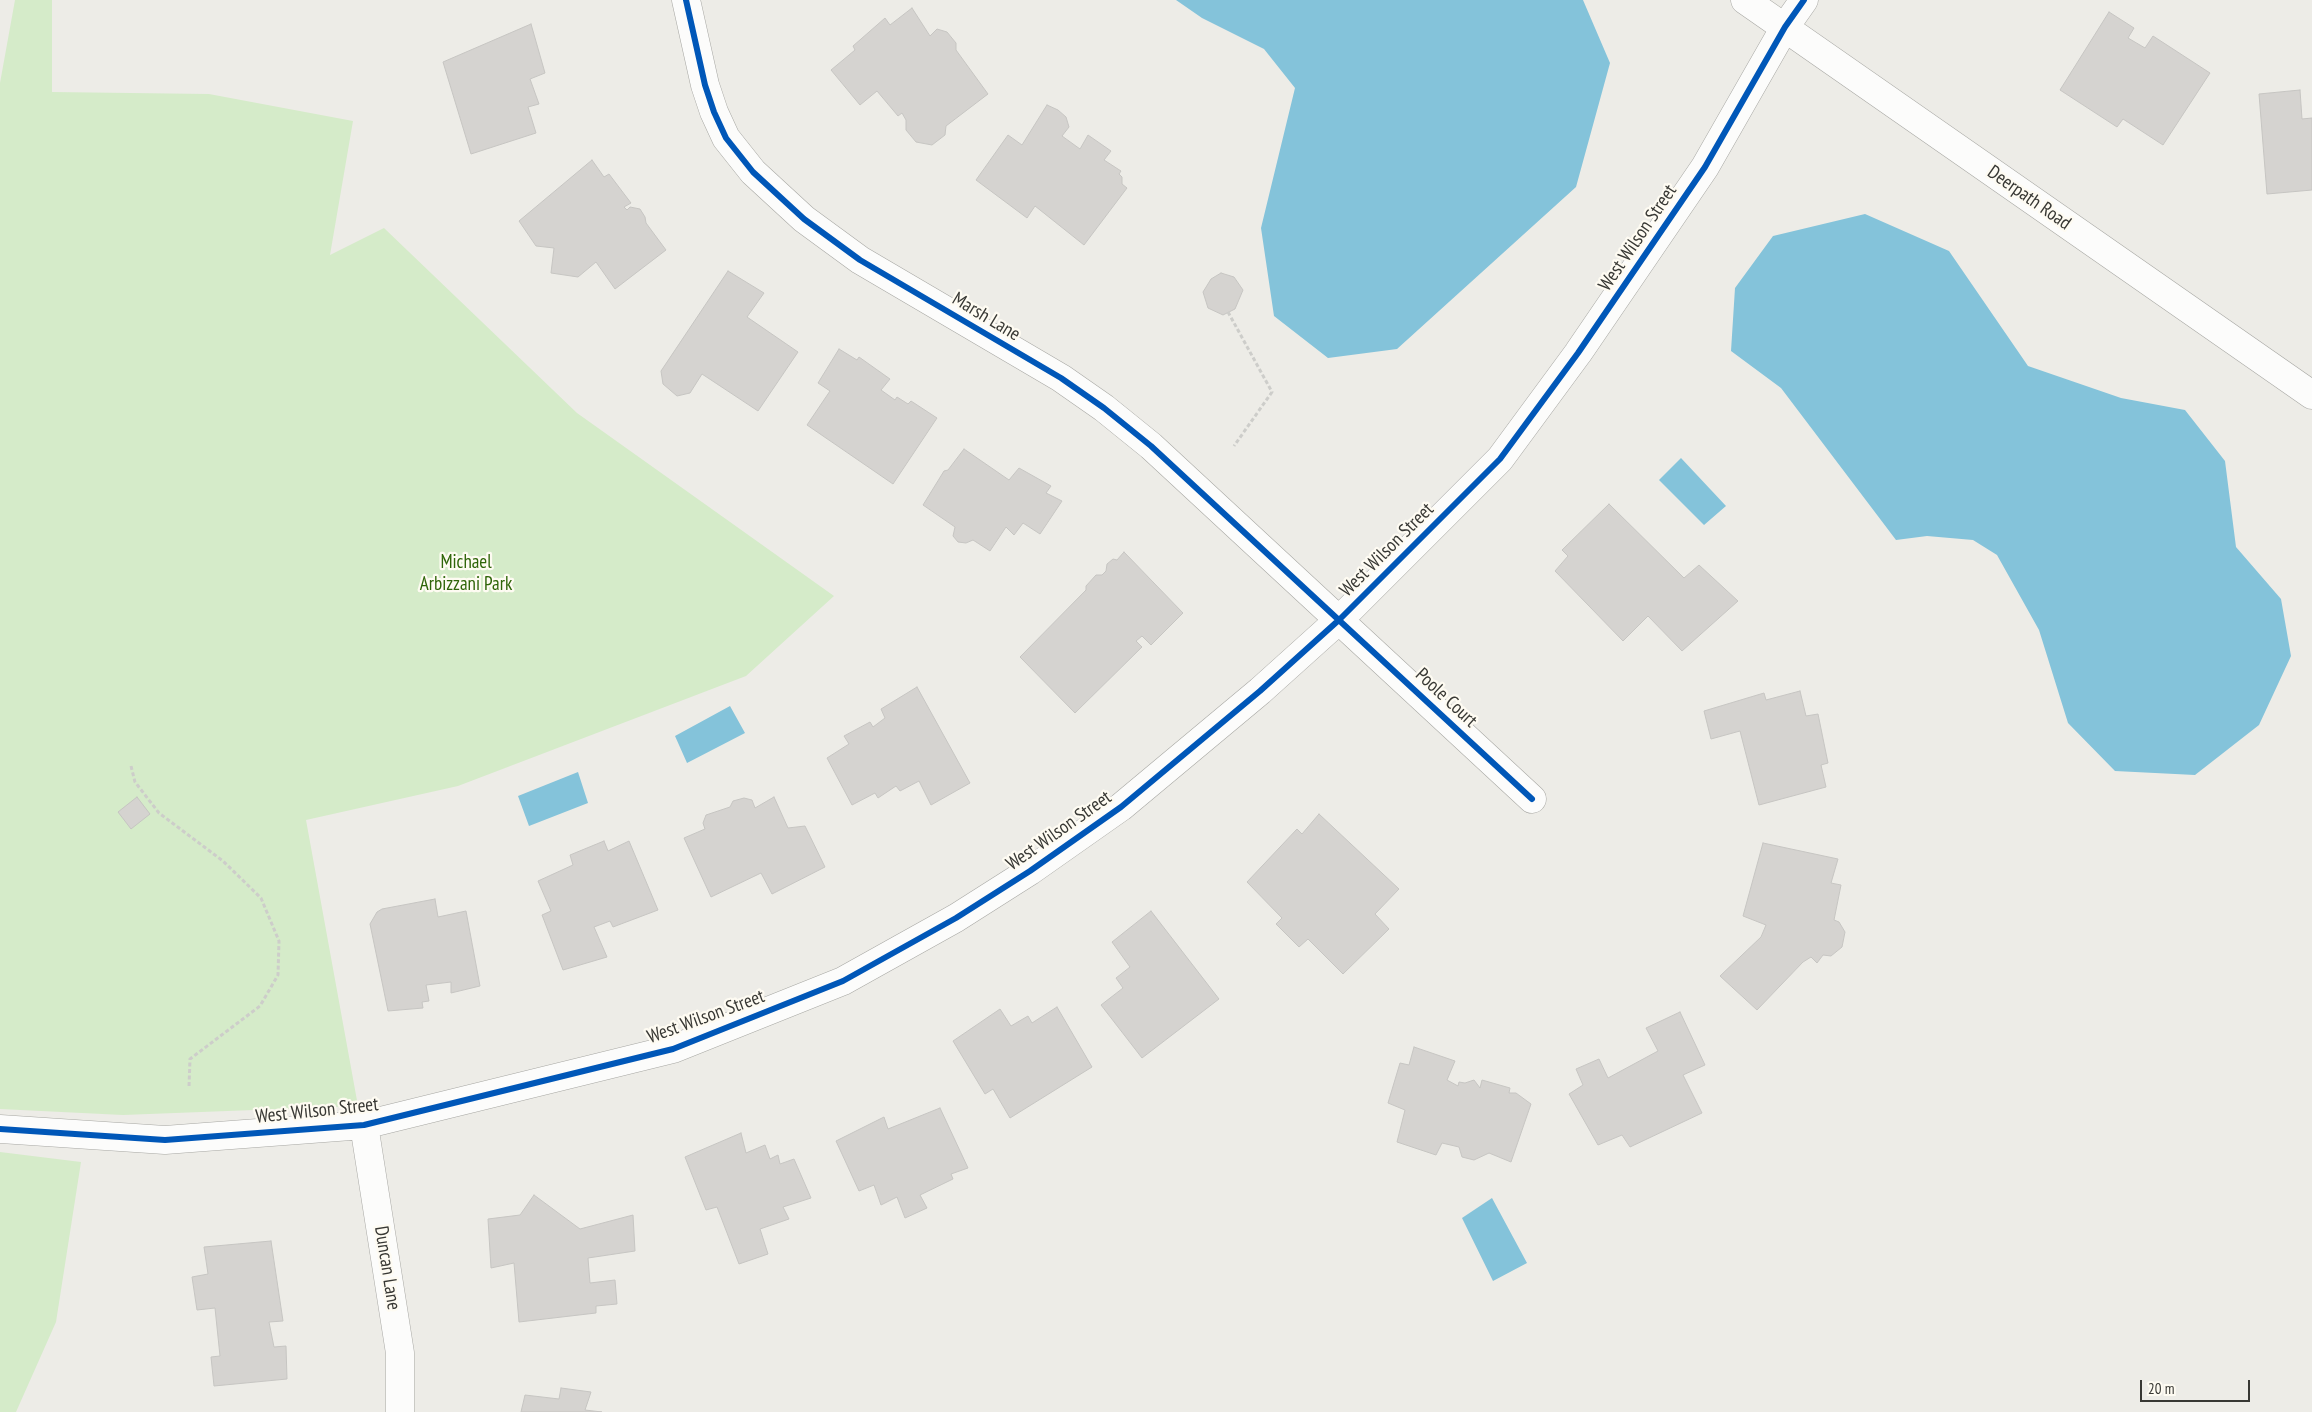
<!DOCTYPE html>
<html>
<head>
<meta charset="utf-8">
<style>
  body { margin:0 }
  #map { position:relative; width:2312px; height:1412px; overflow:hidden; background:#edece7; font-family:"PT Sans Narrow",sans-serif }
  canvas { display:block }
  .scale { position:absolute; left:2140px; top:1380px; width:110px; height:22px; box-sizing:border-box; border:2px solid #383834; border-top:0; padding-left:6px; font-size:15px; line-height:18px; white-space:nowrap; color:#383834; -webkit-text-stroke:4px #fefbf2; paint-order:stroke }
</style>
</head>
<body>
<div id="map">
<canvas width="2312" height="1412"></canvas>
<div class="scale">20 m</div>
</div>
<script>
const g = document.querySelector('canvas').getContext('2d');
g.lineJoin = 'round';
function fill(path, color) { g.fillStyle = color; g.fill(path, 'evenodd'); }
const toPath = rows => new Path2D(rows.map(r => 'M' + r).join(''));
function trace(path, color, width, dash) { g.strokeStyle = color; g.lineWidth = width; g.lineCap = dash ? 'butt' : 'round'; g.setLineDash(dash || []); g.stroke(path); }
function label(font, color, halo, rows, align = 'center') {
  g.font = font + ' "PT Sans Narrow",sans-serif'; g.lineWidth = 4.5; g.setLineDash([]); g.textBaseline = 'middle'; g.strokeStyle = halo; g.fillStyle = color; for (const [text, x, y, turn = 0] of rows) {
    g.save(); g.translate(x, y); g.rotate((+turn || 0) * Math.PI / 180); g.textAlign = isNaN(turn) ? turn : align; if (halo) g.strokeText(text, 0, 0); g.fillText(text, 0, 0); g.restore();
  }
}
fill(toPath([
  [15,0,52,0,52,92,209,94,353,121,330,255,384,228,577,413,834,596,746,676,458,786,306,820,358,1106,123,1115,0,1109,0,83],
  [0,1152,81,1162,56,1322,16,1412,0,1412]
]), '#d5ebc9');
fill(toPath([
  [1176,0,1583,0,1610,63,1576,187,1397,349,1328,358,1274,316,1261,228,1295,88,1264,49,1202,18],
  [1865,214,1949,251,2028,366,2121,398,2185,410,2225,461,2236,547,2281,599,2291,656,2259,725,2195,775,2115,771,2068,723,2039,630,1997,555,1973,540,1927,536,1896,540,1781,388,1731,351,1735,288,1773,236],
  [1681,458,1726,506,1704,525,1659,480],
  [730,706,745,733,687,763,675,736],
  [578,772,588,803,529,826,518,796],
  [1492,1198,1527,1263,1493,1281,1462,1218]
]), '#84c3da');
const building = toPath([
  [912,8,930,36,937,29,947,32,956,43,956,50,988,94,946,126,945,135,932,145,916,142,906,130,906,120,902,113,898,116,877,91,860,105,831,70,855,50,853,46,885,18,890,25,912,8],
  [2109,12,2134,28,2128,38,2145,48,2153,36,2210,73,2163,145,2123,119,2117,127,2060,90,2109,12],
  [531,24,545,73,530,79,539,104,528,107,536,133,471,154,443,62,531,24],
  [2300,90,2302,119,2312,118,2312,190,2267,194,2259,94,2300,90],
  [1047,105,1058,110,1066,117,1069,127,1062,136,1080,149,1088,135,1111,151,1104,160,1121,171,1119,174,1122,177,1122,184,1127,188,1084,245,1035,206,1027,218,976,180,1008,135,1022,145,1047,105],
  [592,160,604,177,609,174,631,203,624,207,627,210,630,207,640,209,645,217,646,223,666,250,615,289,596,262,578,277,551,273,554,248,536,246,519,221,592,160],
  [728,271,764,293,747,317,798,352,758,411,702,374,690,393,677,396,663,384,661,371,728,271],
  [1221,273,1234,277,1243,290,1235,309,1223,315,1208,308,1203,292,1211,279,1221,273],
  [839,349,857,360,859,357,890,379,881,390,895,400,897,397,908,404,911,401,937,418,893,484,807,425,830,391,818,383,839,349],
  [964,449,1009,480,1019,468,1051,486,1046,493,1062,501,1040,534,1023,523,1014,535,1006,527,990,551,973,540,966,543,958,542,953,536,955,527,923,505,944,471,948,470,964,449],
  [1609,504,1684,578,1699,565,1738,601,1682,651,1648,616,1623,641,1555,571,1568,556,1562,550,1609,504],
  [1124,552,1183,613,1151,645,1142,636,1136,641,1142,647,1075,713,1020,657,1086,590,1086,586,1096,575,1102,575,1106,571,1107,564,1113,559,1117,560,1124,552],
  [917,687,970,783,931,805,919,781,900,791,896,786,878,798,875,793,852,805,827,758,849,744,844,736,870,722,873,727,885,718,881,709,917,687],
  [1800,691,1806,716,1818,714,1828,763,1821,765,1826,787,1759,805,1740,731,1711,739,1704,711,1764,693,1766,700,1800,691],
  [137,797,150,814,131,829,118,812,137,797],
  [774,797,788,828,805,826,825,867,772,894,761,873,711,897,684,838,705,829,703,823,706,815,730,807,733,801,744,798,752,800,755,808,774,797],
  [1319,814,1399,889,1375,914,1389,929,1343,974,1308,939,1299,947,1276,924,1282,918,1247,882,1297,829,1302,834,1319,814],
  [604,841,608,851,629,841,658,910,613,927,610,921,594,927,607,957,563,970,542,915,551,911,538,881,573,865,570,855,604,841],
  [1763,843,1838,859,1831,883,1841,885,1834,920,1839,922,1845,932,1842,947,1831,956,1823,955,1817,963,1811,957,1803,962,1757,1010,1720,976,1761,937,1766,925,1743,916,1763,843],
  [435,899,438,917,466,911,480,986,451,993,451,982,426,985,429,1001,422,1002,423,1008,388,1011,370,924,377,912,382,909,435,899],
  [1151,911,1219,999,1142,1058,1101,1005,1123,988,1116,978,1130,967,1112,942,1151,911],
  [1057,1007,1092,1067,1010,1118,993,1089,985,1094,953,1041,1000,1009,1011,1026,1028,1016,1032,1023,1057,1007],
  [1680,1012,1705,1065,1683,1075,1702,1113,1630,1147,1622,1135,1598,1145,1569,1094,1583,1085,1576,1069,1599,1059,1608,1078,1658,1051,1646,1028,1680,1012],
  [1414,1047,1455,1061,1447,1080,1458,1086,1459,1082,1465,1083,1474,1080,1480,1088,1482,1080,1510,1088,1509,1093,1516,1093,1531,1104,1511,1162,1489,1153,1474,1160,1462,1157,1459,1147,1442,1143,1436,1155,1397,1142,1405,1110,1388,1103,1400,1063,1409,1065,1414,1047],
  [940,1108,968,1168,951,1174,953,1179,920,1195,927,1208,905,1218,897,1197,881,1205,874,1185,859,1191,836,1141,884,1117,888,1129,940,1108],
  [741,1133,746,1153,765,1145,770,1159,778,1155,780,1164,794,1159,811,1198,783,1207,789,1219,760,1229,768,1254,739,1264,717,1207,706,1210,685,1157,741,1133],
  [534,1195,580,1229,633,1215,635,1251,588,1258,590,1283,615,1280,617,1304,596,1306,596,1313,519,1322,514,1263,491,1268,488,1219,520,1215,534,1195],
  [271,1241,283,1321,269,1322,274,1347,286,1346,287,1379,214,1386,211,1357,220,1356,215,1308,197,1310,192,1277,208,1274,204,1247,271,1241],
  [561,1388,591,1392,585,1410,602,1412,521,1412,525,1395,559,1399,561,1388]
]);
fill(building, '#d5d3d0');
trace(building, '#c6c5c2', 1);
const minor = toPath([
  [686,0,705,85,714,112,726,138,753,172,804,219,860,260,1061,378,1104,408,1151,446,1532,799],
  [364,1125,400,1353,400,1412],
  [0,1129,165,1140,364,1125,673,1049,843,981,956,918,1030,871,1121,807,1260,691,1340,619,1500,459,1578,353,1705,167,1785,27,1804,0]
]);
const tertiary = toPath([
  [1745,0,2312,395]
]);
trace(minor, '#a7a7a3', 29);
trace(tertiary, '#a7a7a3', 29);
trace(toPath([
  [1228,312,1272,392,1234,446],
  [131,766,135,782,159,813,223,861,261,898,279,941,278,975,260,1006,190,1059,189,1087]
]), '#cdcdca', 3, [4, 2.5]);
trace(minor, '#fcfcfb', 28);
trace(tertiary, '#fcfcfb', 28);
trace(toPath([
  [686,0,705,85,714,112,726,138,753,172,804,219,860,260,1061,378,1104,408,1151,446,1532,799],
  [0,1129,165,1140,364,1125,673,1049,843,981,956,918,1030,871,1121,807,1260,691,1340,619,1500,459,1578,353,1705,167,1785,27,1804,0]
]), '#0057b8', 6);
label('19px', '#383834', '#fefbf2', [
  ["Deerpath Road",2029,198,35],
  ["West Wilson Street",1638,238,-56],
  ["Marsh Lane",986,317,31],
  ["West Wilson Street",1387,550,-45],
  ["Poole Court",1446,698,43],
  ["West Wilson Street",1059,831,-35],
  ["West Wilson Street",706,1017,-20],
  ["West Wilson Street",317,1111,-6],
  ["Duncan Lane",387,1268,81]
]);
label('19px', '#2f6509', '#fefbf2', [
  ["Michael",466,563],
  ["Arbizzani Park",466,585]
]);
</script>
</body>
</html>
